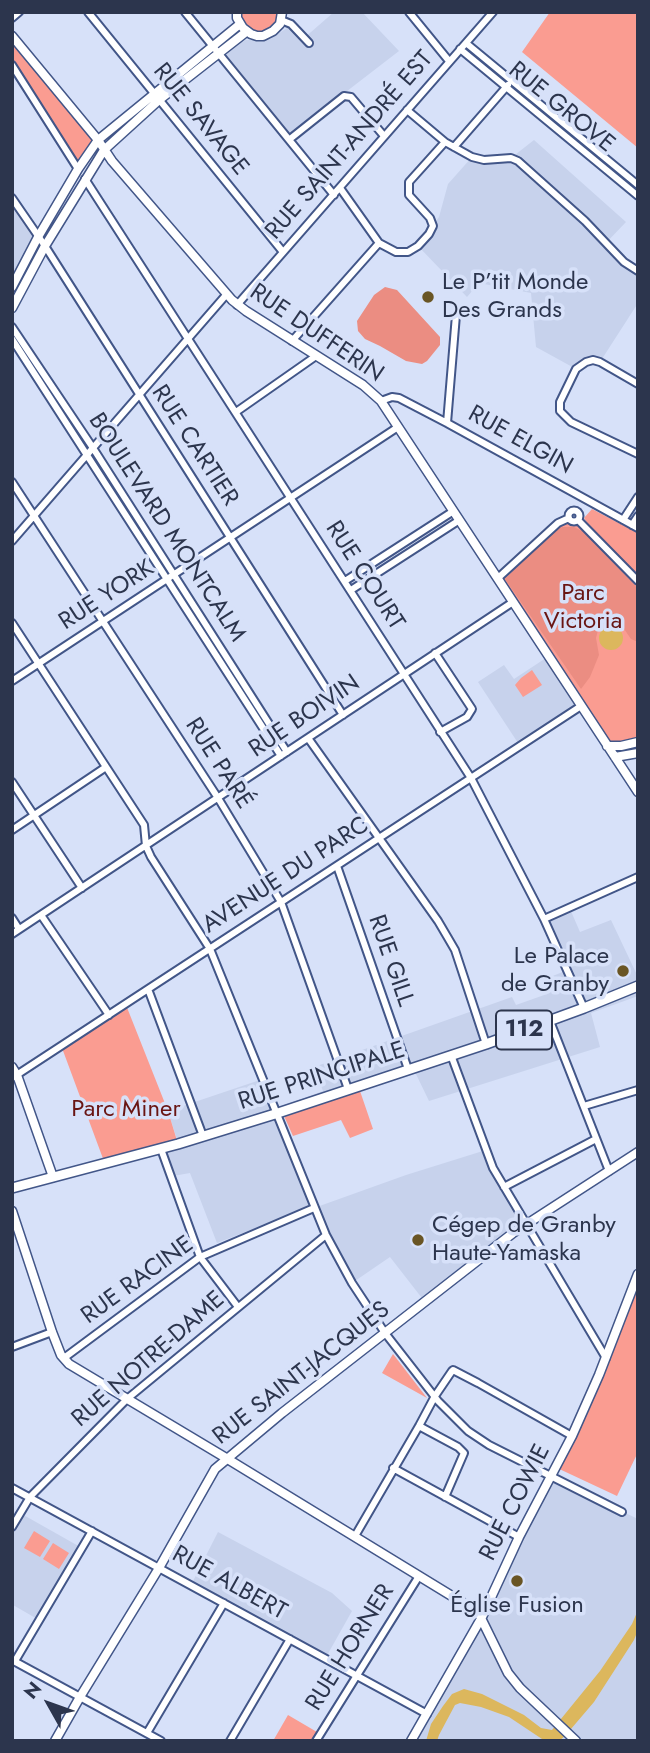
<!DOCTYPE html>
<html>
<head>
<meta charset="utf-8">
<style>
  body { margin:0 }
  #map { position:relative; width:650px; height:1753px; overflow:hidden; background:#d7e1f9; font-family:Jost,sans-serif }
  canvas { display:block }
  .frame { position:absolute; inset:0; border:14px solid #2c354d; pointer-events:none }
  .north { position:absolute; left:14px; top:1669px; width:70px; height:70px; -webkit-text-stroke:5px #d7e1f9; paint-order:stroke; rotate:310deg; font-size:19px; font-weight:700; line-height:28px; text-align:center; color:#2c354d }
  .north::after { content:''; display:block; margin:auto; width:24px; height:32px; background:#2c354d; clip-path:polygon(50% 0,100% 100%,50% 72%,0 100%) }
</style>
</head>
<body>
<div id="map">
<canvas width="650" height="1753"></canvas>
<div class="frame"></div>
<div class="north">N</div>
</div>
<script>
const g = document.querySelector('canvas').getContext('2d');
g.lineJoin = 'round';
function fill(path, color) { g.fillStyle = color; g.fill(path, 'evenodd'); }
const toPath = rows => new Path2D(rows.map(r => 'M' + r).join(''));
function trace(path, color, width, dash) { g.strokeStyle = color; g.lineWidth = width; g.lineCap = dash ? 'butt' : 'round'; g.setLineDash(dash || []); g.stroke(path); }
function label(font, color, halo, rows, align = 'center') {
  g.font = font + ' Jost,sans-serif'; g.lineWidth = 7; g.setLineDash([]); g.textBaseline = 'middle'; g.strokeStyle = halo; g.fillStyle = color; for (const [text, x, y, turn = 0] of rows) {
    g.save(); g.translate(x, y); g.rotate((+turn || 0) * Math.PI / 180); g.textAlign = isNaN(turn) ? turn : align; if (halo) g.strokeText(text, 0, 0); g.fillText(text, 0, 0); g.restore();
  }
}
fill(toPath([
  [334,12,362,12,399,51,290,135,226,54,240,42,246,40,270,39,287,28,291,28,303,39],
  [534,140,626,222,604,245,624,266,638,275,638,303,600,362,593,360,576,369,536,347,531,293,479,283,467,297,418,246,439,217,448,184,472,157,511,158],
  [12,198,38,237,12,287],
  [549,656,581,706,520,746,478,682,504,665,514,679],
  [570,909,580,932,611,920,638,977,638,996,591,1013,600,1047,429,1101,415,1072,275,1117,312,1206,217,1243,190,1173,173,1176,164,1151,179,1146,168,1111,260,1080,272,1110,323,1091,314,1067,512,997,516,1005,547,994,543,980,565,971,543,923],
  [486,1150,526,1224,425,1302,390,1257,352,1283,314,1208,406,1175],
  [550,1477,638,1519,638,1741,423,1741,414,1735,427,1714],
  [20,1513,82,1548,39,1620,13,1605,12,1606,12,1527],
  [218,1532,332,1593,352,1611,325,1659,191,1585]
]), '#c7d2ec');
fill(toPath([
  [237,12,282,12,273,31,251,34],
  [550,12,638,12,638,148,522,52],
  [12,36,98,140,79,167,12,64],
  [592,509,638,533,638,568,634,574,589,526,584,518],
  [558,523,580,525,638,587,638,740,608,746,498,578],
  [532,670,542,685,523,697,515,685,521,678],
  [126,1005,168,1111,178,1144,105,1164,62,1048],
  [360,1091,373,1129,350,1138,341,1120,293,1136,284,1116],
  [638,1275,638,1452,617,1496,555,1467],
  [393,1354,427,1398,382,1373],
  [34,1531,50,1541,40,1557,24,1548],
  [53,1543,69,1553,59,1569,43,1559],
  [288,1715,317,1732,312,1741,273,1741]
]), '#fa9c91');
fill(toPath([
  [385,287,397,290,440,337,440,345,427,361,422,364,406,361,380,346,365,339,358,331,357,321,374,295],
  [562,527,574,527,588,534,638,589,638,642,631,639,622,626,613,621,605,622,598,630,596,638,599,655,590,677,581,689,505,579,554,532]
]), '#eb8d82');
fill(toPath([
  '599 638a12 12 0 1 1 24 0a12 12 0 1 1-24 0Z',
  [638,1610,638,1630,634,1640,594,1702,565,1736,559,1741,545,1741,509,1717,481,1707,460,1703,455,1705,439,1735,437,1741,426,1741,431,1724,443,1706,452,1694,464,1689,482,1694,524,1715,541,1728,552,1730,600,1671,632,1624]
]), '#dcb75d');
const street = toPath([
  [88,12,283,252],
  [185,12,334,195],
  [409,12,449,61],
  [12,18,19,12],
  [281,20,291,24,309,43],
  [466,43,638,185],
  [460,49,638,196],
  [12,65,78,169],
  [407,110,445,142,472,157,484,160,511,158,518,161,585,221,624,262,638,271],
  [290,139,344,96,351,97,384,136],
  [454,147,508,85],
  [85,179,471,778,544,919,584,1008],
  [12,198,45,246,343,715],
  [379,243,396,252,408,252,418,246,429,234,433,226,430,218,409,195,409,182,445,142],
  [237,305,493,12],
  [12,327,93,448,287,752],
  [12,339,281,756],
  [292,341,379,243,340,188],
  [638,384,600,362,593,360,586,362,576,369,560,402,560,411,571,422,638,454],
  [381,401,392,397,399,398,447,423,638,528],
  [236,412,316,356],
  [447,423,456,315],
  [12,482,218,798,281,902,348,1089],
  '568.5 516a5.5 5.5 0 1 1 11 0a5.5 5.5 0 1 1-11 0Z',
  [578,520,638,581],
  [623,520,638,497],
  [632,525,638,516],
  [12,541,226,295],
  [498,578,558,523,569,518],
  [345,581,452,512],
  [351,590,458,521],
  [12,623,144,825,146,846,151,857,210,949,326,1235,352,1283,385,1333,438,1401,468,1431,489,1445,622,1512],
  [435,653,472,709,467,717,440,732],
  [12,681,398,427],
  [308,738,438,921,448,938,455,950,486,1044],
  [12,782,82,888],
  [12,830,106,767],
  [337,866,408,1069],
  [41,915,109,1015],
  [12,918,19,929],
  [544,919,638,877],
  [12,934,513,602],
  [148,989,203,1136],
  [550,1021,609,1171],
  [451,1055,493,1168,606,1358],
  [12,1078,581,706],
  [584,1106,638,1090],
  [161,1149,200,1257,238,1307],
  [504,1187,596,1139],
  [12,1347,52,1332],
  [64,1358,200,1257,314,1208],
  [419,1426,458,1447,464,1453,445,1497],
  [393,1468,519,1537],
  [12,1488,427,1714],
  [12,1527,30,1497,127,1399,326,1235],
  [355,1536,419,1426,435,1396,452,1371,453,1370,478,1383,572,1436],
  [12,1660,161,1741],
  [15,1661,92,1531],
  [147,1733,224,1603],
  [230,1741,290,1639],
  [316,1741,419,1576]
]);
const secondary = toPath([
  [237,12,237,18,243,28,251,34,257,36,263,36,273,31,280,24,282,12],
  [12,36,98,140,112,161,232,300,246,311,363,385,381,401,638,792],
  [12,287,38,237,78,169,98,140,240,24],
  [12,308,45,246,104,150,159,100,246,32],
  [607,746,621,746,638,742],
  [615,757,638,753],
  [12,1067,17,1075,53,1177],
  [12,1211,52,1332,61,1355,69,1364,226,1458,478,1612,508,1673,520,1688,576,1741],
  [55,1741,80,1697,159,1568,215,1469,282,1413,513,1233,638,1152],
  [411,1741,482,1617,519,1537,572,1436,599,1375,638,1274]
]);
const primary = toPath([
  [12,1188,178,1144,275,1114,486,1044,584,1008,638,986]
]);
trace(street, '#425688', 10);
trace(secondary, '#425688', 11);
trace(primary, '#425688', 12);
trace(street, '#fff', 6);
trace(secondary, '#fff', 8);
trace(primary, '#fff', 9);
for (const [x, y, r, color] of [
  [428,297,7,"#695524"],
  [623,971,7,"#695524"],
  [418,1240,7,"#695524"],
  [517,1581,7,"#695524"]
]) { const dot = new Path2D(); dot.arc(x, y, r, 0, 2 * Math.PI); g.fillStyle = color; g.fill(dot); trace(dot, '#d7e1f9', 2.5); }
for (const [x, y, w] of [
  [524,1030,56]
]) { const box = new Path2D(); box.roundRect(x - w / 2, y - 19.5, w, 39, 5); g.fillStyle = '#d7e1f9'; g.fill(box); trace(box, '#2c354d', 2); }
label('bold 23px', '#2c354d', null, [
  ["112",524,1030]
]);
label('24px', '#2c354d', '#d7e1f9', [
  ["RUE GROVE",561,108,39],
  ["RUE SAVAGE",200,120,51],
  ["RUE SAINT-ANDRÉ EST",350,146,-49],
  ["RUE DUFFERIN",316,334,34],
  ["RUE ELGIN",520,441,29],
  ["RUE CARTIER",194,446,57],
  ["BOULEVARD MONTCALM",166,528,57],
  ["RUE COURT",364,576,57],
  ["RUE YORK",107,596,-33],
  ["RUE BOIVIN",305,717,-34],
  ["RUE PARÉ",218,764,57],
  ["AVENUE DU PARC",286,876,-33],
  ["RUE GILL",390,961,71],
  ["RUE PRINCIPALE",322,1077,-18],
  ["RUE RACINE",138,1281,-36],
  ["RUE NOTRE-DAME",149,1360,-41],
  ["RUE SAINT-JACQUES",302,1374,-38],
  ["RUE COWIE",516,1503,-63],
  ["RUE ALBERT",229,1584,29],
  ["RUE HORNER",351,1648,-58]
]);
label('24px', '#2c354d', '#d7e1f9', [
  ["Le P’tit Monde",442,283],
  ["Des Grands",442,311],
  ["Le Palace",609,957,"right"],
  ["de Granby",609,985,"right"],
  ["Cégep de Granby",432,1226],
  ["Haute-Yamaska",432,1254],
  ["Église Fusion",517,1606,"center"]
], 'left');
label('24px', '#691513', '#d7e1f9', [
  ["Parc",583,594],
  ["Victoria",583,622],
  ["Parc Miner",126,1110]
]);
</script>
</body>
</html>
